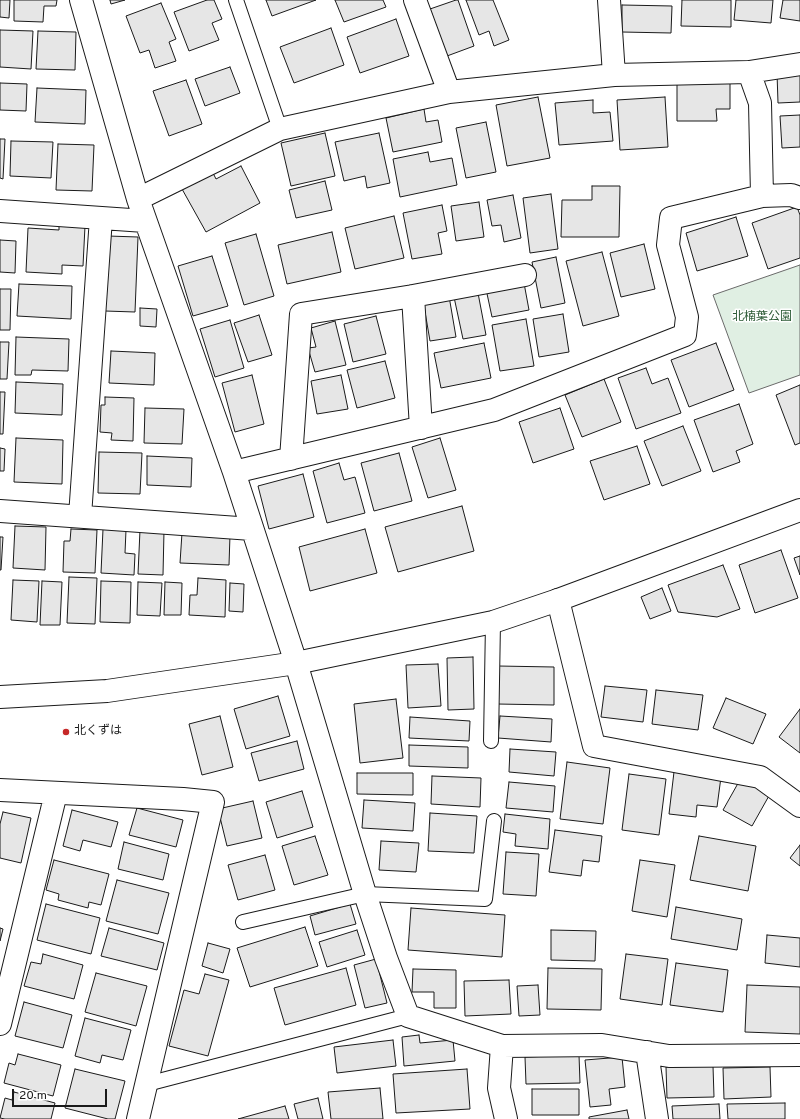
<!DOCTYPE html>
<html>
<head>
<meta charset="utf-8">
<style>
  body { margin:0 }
  #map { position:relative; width:800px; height:1119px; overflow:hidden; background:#fff; font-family:Overpass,sans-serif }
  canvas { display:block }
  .scale { position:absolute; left:12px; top:1089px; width:95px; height:18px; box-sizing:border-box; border:2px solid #1a1a1a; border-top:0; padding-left:5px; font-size:12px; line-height:14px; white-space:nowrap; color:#1a1a1a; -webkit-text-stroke:3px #fff; paint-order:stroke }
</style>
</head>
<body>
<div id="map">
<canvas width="800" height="1119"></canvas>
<div class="scale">20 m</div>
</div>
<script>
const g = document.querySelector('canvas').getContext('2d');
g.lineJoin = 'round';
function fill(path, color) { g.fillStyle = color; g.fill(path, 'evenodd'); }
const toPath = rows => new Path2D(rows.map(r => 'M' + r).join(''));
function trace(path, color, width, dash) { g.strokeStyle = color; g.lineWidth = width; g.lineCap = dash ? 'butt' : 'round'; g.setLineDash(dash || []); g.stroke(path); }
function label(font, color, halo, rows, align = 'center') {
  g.font = font + ' Overpass,"Noto Sans JP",sans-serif'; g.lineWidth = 3; g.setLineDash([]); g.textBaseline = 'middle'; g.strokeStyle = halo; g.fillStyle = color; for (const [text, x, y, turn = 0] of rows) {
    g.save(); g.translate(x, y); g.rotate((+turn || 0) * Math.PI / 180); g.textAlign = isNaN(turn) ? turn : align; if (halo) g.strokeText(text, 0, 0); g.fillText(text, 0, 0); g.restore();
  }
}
const green = toPath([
  [800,265,800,375,749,393,713,295,800,265]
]);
fill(green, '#e0efe3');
trace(green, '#6a6a6a', 1);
const building = toPath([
  [0,0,10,0,9,18,0,17,0,0],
  [14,0,57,0,56,6,44,6,43,22,14,21,14,0],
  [110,0,125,0,111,4,110,0],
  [207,0,214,0,222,19,212,23,219,40,189,51,174,12,207,0],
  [266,0,316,0,272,16,266,0],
  [335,0,383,0,386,7,344,22,335,0],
  [456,0,458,0,474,46,447,56,430,9,456,0],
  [466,0,493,0,509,40,494,46,489,31,479,35,466,0],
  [682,0,731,0,731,27,681,26,682,0],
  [736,0,773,0,771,23,734,20,736,0],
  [783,0,800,0,800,21,780,18,783,0],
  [161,3,176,39,169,42,176,61,155,68,149,50,140,53,126,16,161,3],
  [622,5,672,6,671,33,622,32,622,5],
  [396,19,409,56,360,73,347,37,396,19],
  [331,28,344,65,294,83,280,47,331,28],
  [0,30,33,31,31,69,0,67,0,30],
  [38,31,76,32,75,70,36,69,38,31],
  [230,67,240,93,205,106,195,79,230,67],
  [800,72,800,102,778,103,777,73,800,72],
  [186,80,202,124,169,136,153,91,186,80],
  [730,82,730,109,716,109,717,121,677,121,677,83,730,82],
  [0,83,27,84,26,111,0,110,0,83],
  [37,88,86,90,85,124,35,122,37,88],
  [538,97,550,158,507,166,496,105,538,97],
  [665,97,668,147,620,150,617,100,665,97],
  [593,100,593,113,610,112,613,141,559,145,555,103,593,100],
  [424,109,426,122,438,120,442,142,393,152,386,118,424,109],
  [800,115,800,147,782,148,780,116,800,115],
  [486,122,496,172,466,178,456,128,486,122],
  [325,133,335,176,291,186,281,143,325,133],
  [379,133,390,183,367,188,365,176,344,181,335,142,379,133],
  [0,139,5,139,3,179,0,178,0,139],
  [11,141,53,142,51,178,10,176,11,141],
  [58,144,94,145,92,191,56,190,58,144],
  [428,152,430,162,452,158,457,185,400,197,393,159,428,152],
  [241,166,260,203,206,232,182,189,213,173,216,179,241,166],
  [325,181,332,210,296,218,289,190,325,181],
  [592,186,620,186,619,237,561,237,562,200,592,200,592,186],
  [551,194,558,249,530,253,523,198,551,194],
  [513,195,521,238,504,242,501,225,492,226,487,200,513,195],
  [479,202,484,237,456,241,451,206,479,202],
  [442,205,447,231,438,233,442,254,412,259,403,213,442,205],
  [797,207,800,215,800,258,768,269,752,223,797,207],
  [394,216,404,258,355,269,345,228,394,216],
  [736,217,748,256,697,271,686,233,736,217],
  [59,225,85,226,83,266,62,265,62,274,26,272,28,228,59,230,59,225],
  [332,232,341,272,287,284,278,245,332,232],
  [256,234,274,296,244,305,225,243,256,234],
  [108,236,138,237,135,312,105,311,108,236],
  [0,240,16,241,15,273,0,272,0,240],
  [644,244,655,289,621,297,610,253,644,244],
  [602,252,619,316,583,326,566,261,602,252],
  [212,256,228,306,193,316,178,266,212,256],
  [556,257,565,303,541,308,532,262,556,257],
  [524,283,529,310,492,317,486,289,524,283],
  [19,284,72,286,71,319,17,316,19,284],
  [0,289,11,289,10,330,0,330,0,289],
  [478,293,486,335,463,339,454,297,478,293],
  [449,296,456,337,430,341,423,300,449,296],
  [140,308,157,309,156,327,140,326,140,308],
  [563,314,569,352,539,357,533,319,563,314],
  [259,315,272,355,248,362,234,323,259,315],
  [376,316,386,354,353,362,344,324,376,316],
  [526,319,534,366,500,371,492,325,526,319],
  [230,320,244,368,215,377,200,329,230,320],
  [335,321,346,365,315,372,308,348,316,347,311,328,335,321],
  [16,337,69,339,68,371,32,370,31,375,15,375,16,337],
  [0,342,9,342,7,379,0,379,0,342],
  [484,343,491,378,441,388,434,353,484,343],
  [716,343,734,390,689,407,671,360,716,343],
  [111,351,155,353,154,385,109,383,111,351],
  [385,361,395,398,357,408,347,370,385,361],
  [646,368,652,384,668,378,681,413,636,429,618,378,646,368],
  [252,375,264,424,235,432,222,383,252,375],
  [341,375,348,409,317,414,311,381,341,375],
  [604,379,621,422,582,437,565,395,604,379],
  [16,382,63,384,62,415,15,413,16,382],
  [800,385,800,443,795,445,776,395,800,385],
  [0,392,5,392,3,434,0,434,0,392],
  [105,397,134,398,133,441,111,440,112,433,100,432,101,405,105,405,105,397],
  [739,404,753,444,736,451,740,462,713,472,694,420,739,404],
  [145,408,184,409,182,444,144,443,145,408],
  [560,408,574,449,533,463,519,422,560,408],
  [683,426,701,471,662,486,644,441,683,426],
  [16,438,63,440,62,484,14,482,16,438],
  [440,438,456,490,428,498,412,447,440,438],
  [637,446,650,484,604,500,590,461,637,446],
  [0,448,5,449,4,471,0,471,0,448],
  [99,452,142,453,140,494,98,493,99,452],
  [399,453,412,501,374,511,361,463,399,453],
  [147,456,192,458,191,487,147,485,147,456],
  [339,463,344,480,355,477,365,513,327,523,313,471,339,463],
  [303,474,314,517,269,529,258,486,303,474],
  [462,506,474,551,398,572,385,527,462,506],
  [15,526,46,527,45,570,13,568,15,526],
  [71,529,97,530,95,573,63,572,64,541,70,541,71,529],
  [103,529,126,530,125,553,135,554,134,575,101,573,103,529],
  [365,529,377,573,310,591,299,547,365,529],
  [140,530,164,531,163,575,138,574,140,530],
  [182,533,230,535,229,565,180,563,182,533],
  [0,537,3,537,1,570,0,570,0,537],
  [781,550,798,598,755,613,739,565,781,550],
  [800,556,800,575,794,558,800,556],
  [723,565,740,609,717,617,678,612,668,585,723,565],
  [69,577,97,578,95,624,67,623,69,577],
  [198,578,226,580,225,617,189,615,190,595,197,595,198,578],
  [13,580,39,581,37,622,11,620,13,580],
  [42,581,62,582,60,625,40,625,42,581],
  [101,581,131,582,130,623,100,622,101,581],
  [138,582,162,583,160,616,137,615,138,582],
  [165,582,182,583,181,615,164,615,165,582],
  [230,583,244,584,243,612,229,611,230,583],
  [662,588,671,611,650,619,641,597,662,588],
  [473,657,474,709,448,710,447,658,473,657],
  [438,664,441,706,408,708,406,665,438,664],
  [498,666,554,667,554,705,497,704,498,666],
  [605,686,647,690,643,722,601,717,605,686],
  [656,690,703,695,698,730,652,724,656,690],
  [278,696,290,736,246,749,234,709,278,696],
  [726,698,766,714,753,744,713,728,726,698],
  [396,699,403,758,360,763,354,704,396,699],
  [800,709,800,753,779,737,800,709],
  [220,716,233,767,202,775,189,724,220,716],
  [500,716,552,719,551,742,498,738,500,716],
  [410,717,470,721,469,741,409,738,410,717],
  [297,741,304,769,259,781,251,753,297,741],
  [409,745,468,747,468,768,409,766,409,745],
  [510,749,556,752,554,776,509,772,510,749],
  [567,762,610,768,603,824,560,819,567,762],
  [674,772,721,777,717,807,697,805,696,817,669,814,674,772],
  [357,773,413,773,413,795,357,794,357,773],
  [629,774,666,779,659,835,622,830,629,774],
  [432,776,481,778,480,807,431,804,432,776],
  [741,778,770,794,752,826,723,810,741,778],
  [509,782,555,786,553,812,506,808,509,782],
  [302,791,313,827,277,838,266,802,302,791],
  [364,800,415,803,413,831,362,828,364,800],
  [253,801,262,838,227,846,218,809,253,801],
  [137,808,183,820,176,847,129,835,137,808],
  [72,810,118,822,111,847,83,840,80,851,63,846,72,810],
  [3,812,31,818,21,863,0,858,0,824,3,812],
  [430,813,477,816,474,853,428,851,430,813],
  [505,814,550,819,548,849,515,846,516,834,503,832,505,814],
  [555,830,602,836,599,862,583,860,581,876,549,872,555,830],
  [315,836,328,875,294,885,282,846,315,836],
  [699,836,756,846,748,891,690,880,699,836],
  [381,841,419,843,416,872,379,870,381,841],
  [124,842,169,854,163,880,118,869,124,842],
  [800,845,800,866,790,858,800,845],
  [506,852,539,854,536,896,503,894,506,852],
  [265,855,275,890,238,900,228,865,265,855],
  [54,860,109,874,101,905,89,902,88,908,58,900,59,894,46,890,54,860],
  [640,860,675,865,667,917,632,911,640,860],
  [117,880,169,893,158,934,106,921,117,880],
  [46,904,100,918,91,954,37,940,46,904],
  [350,904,356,924,315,935,310,916,350,904],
  [676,907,742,919,737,950,671,939,676,907],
  [411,908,505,915,502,957,408,950,411,908],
  [305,927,318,966,250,987,237,948,305,927],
  [0,928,3,929,0,941,0,928],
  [109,928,164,943,157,970,101,956,109,928],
  [357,930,365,955,327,967,319,942,357,930],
  [551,930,596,931,595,961,551,960,551,930],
  [767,935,800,938,800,967,765,963,767,935],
  [208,943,230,949,223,973,202,966,208,943],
  [43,954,83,965,74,999,24,986,31,962,41,964,43,954],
  [626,954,668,959,662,1005,620,999,626,954],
  [376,959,387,1003,365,1008,354,965,376,959],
  [676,963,728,970,723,1012,670,1005,676,963],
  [346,968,356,1005,285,1025,274,988,346,968],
  [548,968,602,969,601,1010,547,1009,548,968],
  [413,969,456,970,456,1008,434,1008,434,992,412,992,413,969],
  [96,973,147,986,136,1026,85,1012,96,973],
  [205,974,229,980,208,1056,169,1046,184,990,199,994,205,974],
  [509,980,511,1014,465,1016,464,981,509,980],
  [538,985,540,1015,519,1016,517,986,538,985],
  [747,985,800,987,800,1034,745,1032,747,985],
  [24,1002,72,1015,63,1048,15,1036,24,1002],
  [85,1018,131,1030,123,1060,102,1055,100,1063,75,1056,85,1018],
  [419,1035,420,1043,453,1040,455,1061,404,1066,402,1037,419,1035],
  [393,1040,396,1066,337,1073,334,1047,393,1040],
  [18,1054,61,1065,53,1096,4,1083,9,1063,15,1065,18,1054],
  [579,1055,580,1083,526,1084,525,1057,579,1055],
  [622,1057,625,1087,609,1089,611,1105,590,1107,585,1060,622,1057],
  [713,1066,714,1097,667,1098,666,1067,713,1066],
  [770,1067,771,1097,724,1099,723,1068,770,1067],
  [75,1069,125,1081,115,1119,108,1119,65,1108,75,1069],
  [467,1069,470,1109,396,1113,393,1074,467,1069],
  [380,1088,383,1119,331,1119,328,1092,380,1088],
  [532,1089,579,1089,579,1115,532,1115,532,1089],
  [14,1092,55,1103,51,1119,5,1119,0,1118,5,1098,12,1100,14,1092],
  [318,1098,323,1119,298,1119,294,1104,318,1098],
  [785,1103,785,1119,728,1119,727,1104,785,1103],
  [719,1104,720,1119,673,1119,672,1106,719,1104],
  [285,1106,289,1119,238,1119,285,1106],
  [627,1110,629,1119,589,1119,589,1117,627,1110]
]);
fill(building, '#e6e6e6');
trace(building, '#1a1a1a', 1);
const lane = toPath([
  [236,0,280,129],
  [491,741,493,622],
  [243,922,365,894,485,899,494,821],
  [147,1084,408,1016]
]);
const street = toPath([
  [81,0,138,199,234,472,296,663,365,894,386,958,408,1016,502,1046,602,1045,669,1056,800,1055],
  [415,0,449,92],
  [609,0,614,75],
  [749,72,800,64],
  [138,199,280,129,449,92,614,75,749,72,760,103,762,196,791,195,800,198],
  [0,211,145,221],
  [413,296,421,428],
  [291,459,301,314,413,296,525,275],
  [234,472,494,410,685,335,687,317,668,245,671,218,762,196],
  [0,511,252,529],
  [80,516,101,218],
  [558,600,594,746,760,777,800,806],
  [0,790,183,799,213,802,138,1119],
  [0,1024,56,793],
  [502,1046,499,1088,506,1119],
  [647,1052,657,1119]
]);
const secondary = toPath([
  [0,697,107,691,296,663,493,622,558,600,800,510]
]);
trace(lane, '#1a1a1a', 16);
trace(street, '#1a1a1a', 24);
trace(secondary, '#1a1a1a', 24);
trace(lane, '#fff', 14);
trace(street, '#fff', 22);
trace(secondary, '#fff', 22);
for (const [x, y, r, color] of [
  [66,732,4,"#c62828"]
]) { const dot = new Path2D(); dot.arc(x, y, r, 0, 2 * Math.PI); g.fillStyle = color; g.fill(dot); trace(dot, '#fff', 1.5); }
label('12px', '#2b5a34', '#fff', [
  ["北楠葉公園",762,318]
]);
label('12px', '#1a1a1a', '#fff', [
  ["北くずは",74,732]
], 'left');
</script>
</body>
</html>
